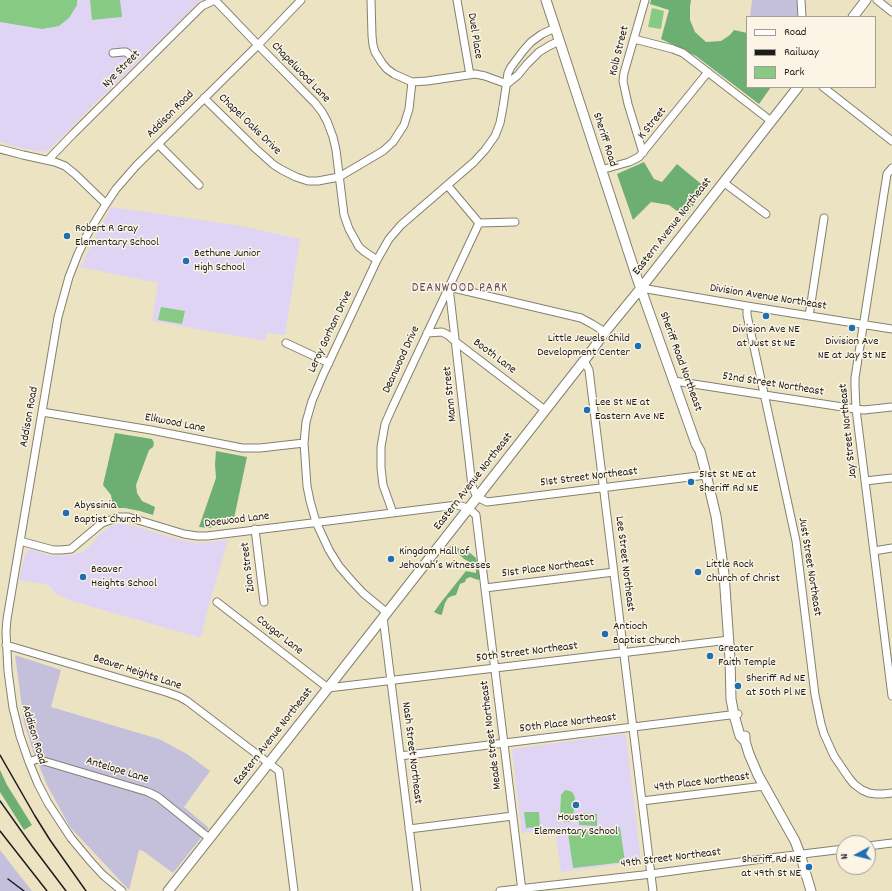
<!DOCTYPE html>
<html>
<head>
<meta charset="utf-8">
<style>
  body { margin:0 }
  #map { position:relative; width:892px; height:891px; overflow:hidden; background:#ece3c3; font-family:Dekko,sans-serif }
  canvas { display:block }
  .legend { position:absolute; left:746px; top:16px; width:130px; height:72px; box-sizing:border-box; background:#fcf5e5; border:1px solid #a29e95; margin:0; padding:5px 7px; list-style:none; font-size:12px; color:#1c1c1c }
  .legend li { display:flex; align-items:center; gap:8px; height:20px }
  .legend b { width:20px; border:1px solid #a29e95 }
  .north { position:absolute; left:836px; top:835px; width:40px; height:40px; box-sizing:border-box; background:#fcf5e5; border:1px solid #a29e95; border-radius:50%; rotate:263deg; font-size:11px; font-weight:700; line-height:16px; text-align:center; color:#1c1c1c }
  .north::after { content:''; display:block; margin:auto; width:14px; height:18px; background:#1f6fb2; clip-path:polygon(50% 0,100% 100%,50% 72%,0 100%) }
</style>
</head>
<body>
<div id="map">
<canvas width="892" height="891"></canvas>
<ul class="legend">
<li><b style="height:5px;background:#fff"></b>Road</li>
<li><b style="height:5px;background:#1c1c1c"></b>Railway</li>
<li><b style="height:11px;background:#87ca84"></b>Park</li>
</ul>
<div class="north">N</div>
</div>
<script>
const g = document.querySelector('canvas').getContext('2d');
g.lineJoin = 'round';
function fill(path, color) { g.fillStyle = color; g.fill(path, 'evenodd'); }
const toPath = rows => new Path2D(rows.map(r => 'M' + r).join(''));
function trace(path, color, width, dash) { g.strokeStyle = color; g.lineWidth = width; g.lineCap = dash ? 'butt' : 'round'; g.setLineDash(dash || []); g.stroke(path); }
function label(font, color, halo, rows, align = 'center') {
  g.font = font + ' Dekko,sans-serif'; g.lineWidth = 3; g.setLineDash([]); g.textBaseline = 'middle'; g.strokeStyle = halo; g.fillStyle = color; for (const [text, x, y, turn = 0] of rows) {
    g.save(); g.translate(x, y); g.rotate((+turn || 0) * Math.PI / 180); g.textAlign = isNaN(turn) ? turn : align; if (halo) g.strokeText(text, 0, 0); g.fillText(text, 0, 0); g.restore();
  }
}
fill(toPath([
  [0,0,200,0,170,31,87,111,49,150,43,152,21,148,0,142],
  [111,207,236,225,300,239,285,335,267,333,265,341,152,321,158,283,80,267],
  [118,523,130,525,180,540,197,543,228,540,208,608,201,638,72,601,56,594,49,585,19,580,25,554,31,549,52,556,73,555,82,552,90,546,99,535,109,527],
  [624,734,626,736,641,861,634,862,561,872,555,829,522,833,512,750,513,749]
]), '#e0d4f4');
fill(toPath([
  [752,0,797,0,798,17,750,17],
  [15,655,61,670,51,707,159,739,187,754,210,771,184,807,209,828,173,873,143,851,139,850,129,890,70,827,47,785,33,751,24,722],
  [0,850,28,886,32,891,0,891]
]), '#c4c0db');
fill(toPath([
  [0,0,77,0,77,5,69,18,59,26,42,29,0,22],
  [90,0,120,0,122,17,92,20],
  [652,8,664,11,661,29,648,27],
  [161,307,185,311,182,324,158,320],
  [565,790,570,791,573,793,575,798,573,818,571,821,569,822,565,822,561,820,560,816,561,795],
  [524,812,539,812,540,827,526,828],
  [579,813,597,814,597,826,579,825],
  [620,827,625,862,573,868,568,833]
]), '#87ca84');
fill(toPath([
  [651,0,691,0,690,6,690,20,695,32,706,42,721,41,730,35,734,30,747,33,747,87,771,87,759,104,696,56,661,39,669,10,650,4],
  [644,162,654,179,662,182,677,164,706,188,685,217,669,205,651,202,633,220,617,174],
  [115,433,152,439,154,443,153,447,149,450,136,485,137,493,142,501,155,507,153,515,140,511,125,508,113,508,111,495,103,485],
  [216,451,247,457,233,523,208,528,199,527,216,478,215,464],
  [453,544,458,548,470,553,476,558,480,578,478,580,470,577,466,579,465,582,460,584,456,595,452,596,448,598,445,603,442,614,441,615,438,614,434,612,442,601,466,571,476,573,476,569,473,564,464,559,459,554,453,553,448,548],
  [0,770,7,785,32,825,24,830,0,792]
]), '#6dae72');
const minor = toPath([
  [215,0,258,45,315,103,322,112,327,121,333,137,336,150,344,215,349,229,359,247,365,252,377,260],
  [371,0,372,36,373,45,375,52,382,63,387,69,394,74,412,82,427,81,475,74,485,76,507,84],
  [457,0,470,75],
  [801,0,802,17],
  [877,0,892,12],
  [634,39,673,49,683,53,771,121],
  [113,53,123,52,126,52,131,56],
  [507,84,518,75,527,64,539,52,549,46,559,41],
  [823,87,892,141],
  [204,98,256,149,274,165,282,170,296,177,308,181,318,181,339,177,383,151,393,142,404,125,409,109,412,82],
  [158,144,199,185],
  [0,149,23,155,55,162,65,166,75,174,106,204],
  [643,153,628,104,623,81,624,73,645,0],
  [48,160,73,134,202,6,215,0],
  [892,168,887,174,855,378,855,386,856,409,892,696],
  [601,170,629,162,639,157,708,72],
  [723,182,766,214],
  [448,186,479,223,515,222],
  [641,288,747,306,892,329],
  [747,306,747,315,796,541,815,695,821,724,824,734,834,756,849,778,854,784,862,790,869,793,876,794,883,794,892,793],
  [809,316,824,218],
  [605,332,592,324,581,318,449,287,472,486,477,497,487,502,706,475],
  [427,333,442,332,448,335,456,342,545,410],
  [286,343,329,363],
  [584,361,589,370,653,891],
  [674,381,849,408,864,410,892,407],
  [42,412,151,430,242,448,260,448,304,443],
  [865,481,892,478],
  [393,513,383,485,381,468,381,447,385,424,392,408,449,287,479,223],
  [255,529,264,602],
  [20,541,53,550,61,550,71,549,102,523,119,517,128,517,184,534,197,536,207,536,457,505,468,508,476,515,479,540,522,891],
  [874,551,892,548],
  [485,588,614,572],
  [217,602,328,688,729,640],
  [386,612,363,593,351,580,339,566,329,550,316,522,310,501,307,486,305,457,304,443,306,422,312,401,323,375,377,260,389,239,401,225,474,162,485,150,495,136,500,123,503,107,508,73,511,67,523,51,531,42,542,34,555,28],
  [383,617,417,891],
  [6,645,166,692,180,697,187,701,279,771,294,891],
  [400,756,738,714],
  [29,762,37,759,148,792,158,797,209,838],
  [642,801,764,786],
  [409,829,513,816],
  [868,846,892,843],
  [122,891,103,875,91,862,71,838,48,803,38,784,29,762,20,736,13,708,8,671,6,632,7,619,58,317,69,277,78,254,87,235,106,204,116,189,136,166,258,45,301,0],
  [500,891,643,875,762,859,844,849]
]);
const major = toPath([
  [546,0,637,278,696,444,700,451,704,466,716,516,724,574,730,659,731,699,734,715,740,736,745,741],
  [853,17,866,0],
  [745,736,745,741,749,754,758,775,795,841,800,854,811,891],
  [168,891,328,688,590,353,605,332,641,288,798,87]
]);
trace(minor, '#848070', 9);
trace(major, '#848070', 11);
trace(minor, '#fff', 7);
trace(major, '#fff', 9);
trace(toPath([
  [0,755,35,816,50,840,86,891],
  [0,801,32,846,66,891],
  [0,831,47,891],
  [8,879,24,891]
]), '#1c1c1c', 1.5);
for (const [x, y, r, color] of [
  [67,236,4,"#1f6fb2"],
  [186,261,4,"#1f6fb2"],
  [766,316,4,"#1f6fb2"],
  [852,328,4,"#1f6fb2"],
  [638,346,4,"#1f6fb2"],
  [587,410,4,"#1f6fb2"],
  [691,482,4,"#1f6fb2"],
  [66,513,4,"#1f6fb2"],
  [391,559,4,"#1f6fb2"],
  [698,572,4,"#1f6fb2"],
  [83,577,4,"#1f6fb2"],
  [605,634,4,"#1f6fb2"],
  [710,656,4,"#1f6fb2"],
  [738,686,4,"#1f6fb2"],
  [576,805,4,"#1f6fb2"],
  [809,867,4,"#1f6fb2"]
]) { const dot = new Path2D(); dot.arc(x, y, r, 0, 2 * Math.PI); g.fillStyle = color; g.fill(dot); trace(dot, '#fcf5e5', 1.5); }
label('12px', '#1c1c1c', '#fcf5e5', [
  ["Duel Place",474,36,81],
  ["Kolb Street",620,51,-76],
  ["Nye Street",122,70,-45],
  ["Chapelwood Lane",300,73,46],
  ["Addison Road",171,115,-45],
  ["K Street",653,124,-51],
  ["Chapel Oaks Drive",249,125,44],
  ["Sheriff Road",604,140,72],
  ["Eastern Avenue Northeast",673,227,-52],
  ["Division Avenue Northeast",768,298,9],
  ["Leroy Gorham Drive",331,332,-65],
  ["Booth Lane",494,357,37],
  ["Deanwood Drive",402,360,-65],
  ["Sheriff Road Northeast",680,362,70],
  ["52nd Street Northeast",773,385,9],
  ["Mann Street",451,394,-96],
  ["Addison Road",30,417,-80],
  ["Elkwood Lane",175,424,11],
  ["Jay Street Northeast",849,431,-96],
  ["51st Street Northeast",589,478,-7],
  ["Eastern Avenue Northeast",474,482,-52],
  ["Doewood Lane",237,521,-7],
  ["Lee Street Northeast",624,564,83],
  ["Zion Street",249,567,-97],
  ["Just Street Northeast",809,567,81],
  ["51st Place Northeast",548,569,-7],
  ["Cougar Lane",279,636,38],
  ["50th Street Northeast",527,653,-7],
  ["Beaver Heights Lane",137,673,18],
  ["50th Place Northeast",568,724,-7],
  ["Addison Road",33,735,73],
  ["Meade Street Northeast",492,735,-97],
  ["Eastern Avenue Northeast",274,737,-52],
  ["Nash Street Northeast",411,753,83],
  ["Antelope Lane",117,771,17],
  ["49th Place Northeast",702,783,-7],
  ["49th Street Northeast",671,859,-7]
]);
label('12px', '#1c1c1c', '#fcf5e5', [
  ["Robert R Gray",75,229],
  ["Elementary School",75,243],
  ["Bethune Junior",194,254],
  ["High School",194,268],
  ["Division Ave NE",766,330,"center"],
  ["at Just St NE",766,344,"center"],
  ["Little Jewels Child",630,339,"right"],
  ["Development Center",630,353,"right"],
  ["Division Ave",852,342,"center"],
  ["NE at Jay St NE",852,356,"center"],
  ["Lee St NE at",595,403],
  ["Eastern Ave NE",595,417],
  ["51st St NE at",699,475],
  ["Sheriff Rd NE",699,489],
  ["Abyssinia",74,506],
  ["Baptist Church",74,520],
  ["Kingdom Hall of",399,552],
  ["Jehovah’s Witnesses",399,566],
  ["Little Rock",706,565],
  ["Church of Christ",706,579],
  ["Beaver",91,570],
  ["Heights School",91,584],
  ["Antioch",613,627],
  ["Baptist Church",613,641],
  ["Greater",718,649],
  ["Faith Temple",718,663],
  ["Sheriff Rd NE",746,679],
  ["at 50th Pl NE",746,693],
  ["Houston",576,818,"center"],
  ["Elementary School",576,832,"center"],
  ["Sheriff Rd NE",801,860,"right"],
  ["at 49th St NE",801,874,"right"]
], 'left');
g.letterSpacing = '1px';
label('13px', '#5e495d', '#fcf5e5', [
  ["DEANWOOD PARK",460,289]
]);
g.letterSpacing = '0px';
</script>
</body>
</html>
